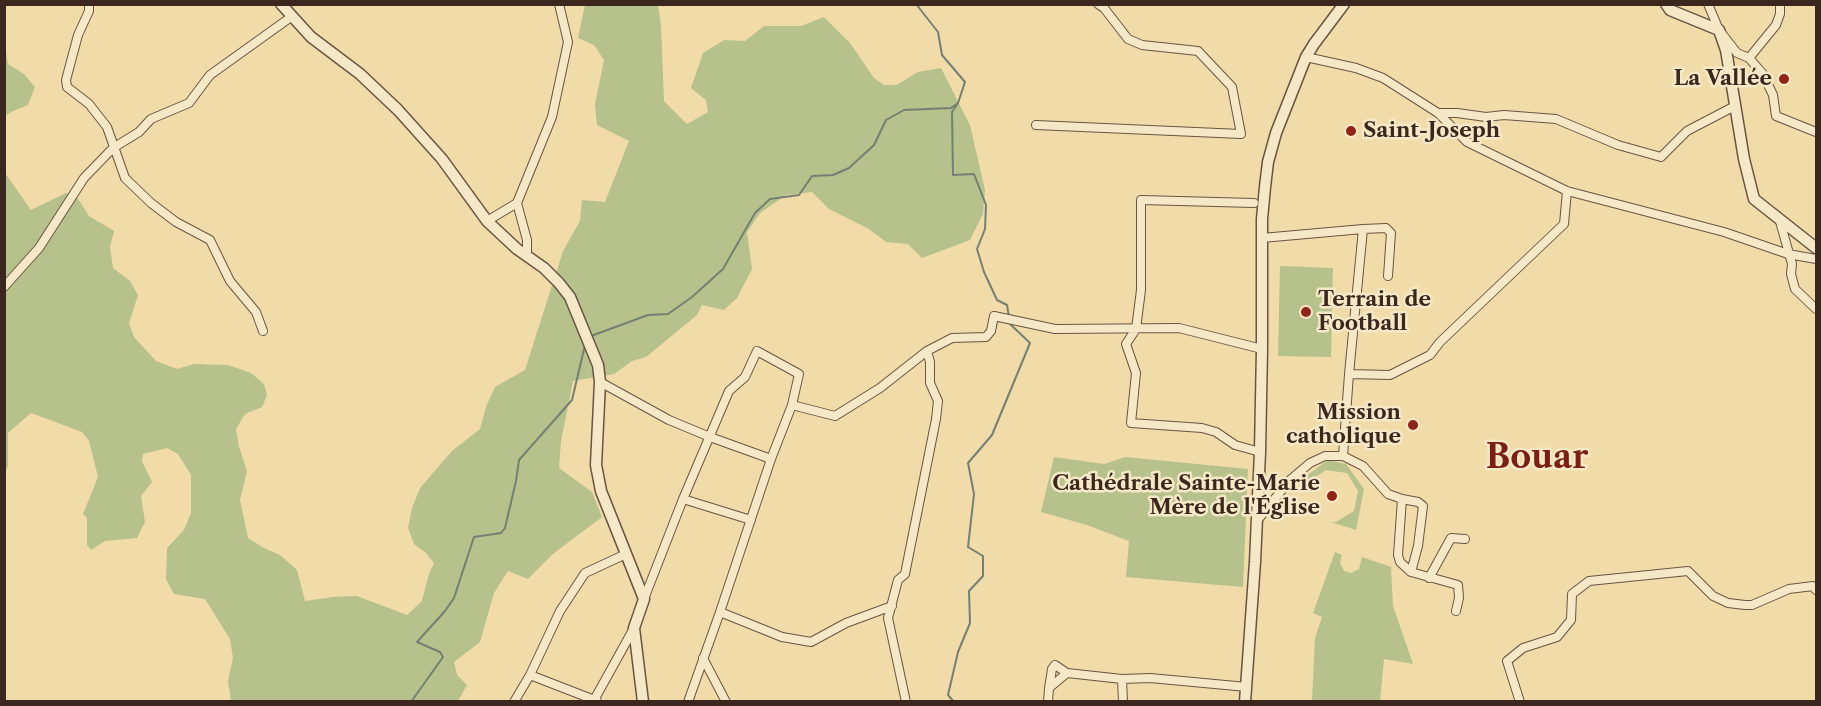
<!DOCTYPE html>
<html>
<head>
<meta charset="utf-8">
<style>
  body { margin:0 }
  #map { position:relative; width:1821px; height:706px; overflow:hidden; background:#f0dba9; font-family:"Libre Caslon Text",serif }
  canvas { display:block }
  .frame { position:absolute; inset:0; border:6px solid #3c271f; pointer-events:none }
</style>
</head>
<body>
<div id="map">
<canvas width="1821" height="706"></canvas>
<div class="frame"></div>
</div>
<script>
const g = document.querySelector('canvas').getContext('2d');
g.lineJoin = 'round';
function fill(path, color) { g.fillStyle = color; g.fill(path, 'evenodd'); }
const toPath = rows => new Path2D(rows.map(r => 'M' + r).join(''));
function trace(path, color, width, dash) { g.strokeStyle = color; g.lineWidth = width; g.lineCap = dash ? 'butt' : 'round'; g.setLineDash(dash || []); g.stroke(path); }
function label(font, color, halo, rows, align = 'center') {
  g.font = font + ' "Libre Caslon Text",serif'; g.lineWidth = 5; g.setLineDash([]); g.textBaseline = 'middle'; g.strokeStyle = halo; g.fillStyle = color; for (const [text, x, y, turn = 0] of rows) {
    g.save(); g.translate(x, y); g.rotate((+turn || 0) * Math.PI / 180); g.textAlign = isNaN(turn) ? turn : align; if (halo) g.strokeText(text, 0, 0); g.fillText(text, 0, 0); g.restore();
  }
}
fill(toPath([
  [585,5,658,5,661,25,664,101,687,124,708,112,706,100,691,88,703,53,724,40,745,41,764,26,801,26,824,17,850,43,874,78,884,85,897,85,918,72,941,68,970,125,985,190,983,214,970,240,922,258,908,244,886,242,869,229,829,209,812,192,786,195,760,213,747,232,752,269,737,298,724,310,702,305,697,315,646,357,632,361,614,374,573,381,561,441,559,468,592,492,602,517,554,553,528,579,508,571,494,593,480,642,454,662,457,675,467,685,458,701,231,701,228,681,233,658,230,639,205,599,174,594,166,579,167,548,184,530,191,513,191,475,178,454,167,448,143,454,142,461,152,482,141,496,145,522,137,538,105,541,91,550,87,545,87,518,83,514,98,477,89,441,82,432,31,413,8,433,8,466,5,472,5,173,31,210,66,193,77,197,89,216,114,231,110,247,113,268,130,281,138,295,129,323,134,337,156,361,177,369,194,364,228,365,251,373,264,384,267,395,262,407,245,414,236,429,239,447,247,471,240,500,248,538,264,548,280,555,297,570,305,601,333,597,357,596,407,615,422,601,429,574,434,563,426,553,414,544,408,528,412,508,420,488,452,451,480,429,486,407,495,387,525,370,563,251,580,221,582,200,605,202,629,141,597,125,595,104,604,60,594,45,578,38],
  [5,46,8,64,24,74,35,87,28,105,11,112,5,116],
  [1280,266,1333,268,1331,357,1278,356],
  [1054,457,1104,464,1125,457,1248,469,1243,587,1126,577,1129,541,1087,525,1041,512],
  [1328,460,1346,464,1364,489,1356,530,1331,522,1336,522,1354,511,1358,491,1347,473,1326,470,1309,481,1305,477],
  [1335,552,1342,555,1340,563,1344,571,1351,573,1359,569,1362,557,1391,567,1393,606,1413,664,1384,659,1380,701,1312,701,1315,638,1322,617,1313,613]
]), '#b6c18b');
trace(toPath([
  [916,4,938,32,942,55,965,82,958,103,952,112,953,175,974,174,986,205,985,229,977,249,984,272,997,300,1007,305,1009,317],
  [591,336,648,315,668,314,692,297,723,269,755,213,770,199,799,195,812,176,833,175,849,168,874,145,886,120,904,110,951,108,958,103],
  [411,702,443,657,440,652,417,642,445,611,454,598,474,537,501,533,505,528,516,481,519,460,572,400,585,345],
  [954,702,948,695,958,652,970,623,969,591,983,576,983,556,968,547,974,494,968,463,992,435,1030,343,1009,323]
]), '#748073', 2);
const minor = toPath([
  [89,4,89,11,78,35,66,80,67,87,89,104,107,127,125,178,151,203,176,222,210,240,230,281,256,312,263,331],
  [1708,4,1719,30,1737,53,1749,58,1776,25,1780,14,1780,4],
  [1306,57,1356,68,1383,78,1438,113,1467,142,1567,191,1724,232,1788,254,1816,259],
  [1749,58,1763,74,1773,95,1776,116,1816,132],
  [1438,113,1457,113,1486,117,1504,115,1556,119,1618,145,1661,157,1687,131,1735,106],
  [1036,125,1241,134,1232,87,1198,51,1142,45,1128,39,1104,8,1098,4],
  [517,203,527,240,527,256],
  [1254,203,1141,200,1141,290,1136,329,1126,344,1136,373,1131,423,1202,428,1216,432,1235,445,1260,452],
  [1779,218,1792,264,1791,274,1795,289,1816,309],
  [487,221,517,203,552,117,568,42,559,4],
  [1363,229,1386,228,1391,233,1388,276],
  [1262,238,1363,229,1349,374,1343,456],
  [4,287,39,248,84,178,113,148,139,132,151,119,189,103,210,75,291,17],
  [1349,374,1390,375,1430,355,1440,342,1564,224,1567,191],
  [600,382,669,420,710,437,771,459],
  [792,405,835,416,880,388,927,351,952,338,986,337,991,331,994,316,1055,329,1179,328,1262,349],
  [683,499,751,520],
  [1402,499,1418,502,1423,506,1418,546,1411,572],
  [1256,522,1290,480,1310,463,1325,456,1343,456,1363,466,1388,494,1402,499,1398,555,1400,562,1411,572,1458,585,1459,598,1456,611],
  [1429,578,1451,538,1465,539],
  [644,599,683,499,729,391,745,377,757,351,799,374,792,405,771,459,720,612,688,702],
  [720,612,782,637,811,642,846,623,892,606],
  [703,658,726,702],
  [530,675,597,701],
  [1049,688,1052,669,1055,665,1067,673],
  [514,702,530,675,560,611,585,573,626,554],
  [593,702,634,628],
  [906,702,888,618,898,580,905,574,936,419,938,401,930,383,930,362,927,351],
  [1048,702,1049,688,1067,673,1122,679],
  [1123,702,1122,679,1150,678,1247,687],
  [1520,702,1507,661,1523,648,1557,637,1571,620,1572,594,1589,581,1688,571,1713,596,1728,603,1745,605,1752,605,1789,589,1813,586,1816,590]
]);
const tertiary = toPath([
  [281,4,311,37,360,74,398,110,442,159,487,221,517,249,544,268,559,283,570,297,598,365,600,382,596,465,601,491,644,599,634,628,643,702],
  [1666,4,1670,10,1719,30,1726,50,1744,159,1754,199,1816,248],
  [1245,702,1255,562,1260,452,1262,349,1262,219,1265,187,1268,162,1276,133,1306,57,1314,44,1344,4]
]);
trace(minor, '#695442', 10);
trace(tertiary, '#695442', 13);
trace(minor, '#f5e8c7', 8);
trace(tertiary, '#f5e8c7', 10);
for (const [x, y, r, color] of [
  [1784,79,6,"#8f2418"],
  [1351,131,6,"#8f2418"],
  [1306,312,6,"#8f2418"],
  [1413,425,6,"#8f2418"],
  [1332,496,6,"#8f2418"]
]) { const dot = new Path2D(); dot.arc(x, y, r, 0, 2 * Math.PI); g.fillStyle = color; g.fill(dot); trace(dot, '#f5e8c7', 2); }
label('bold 21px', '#3c271f', '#f5e8c7', [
  ["La Vallée",1772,79],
  ["Saint-Joseph",1363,131,"left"],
  ["Terrain de",1318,300,"left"],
  ["Football",1318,324,"left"],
  ["Mission",1401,413],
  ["catholique",1401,437],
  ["Cathédrale Sainte-Marie",1320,484],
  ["Mère de l'Église",1320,508]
], 'right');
label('bold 33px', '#7a1f14', '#f5e8c7', [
  ["Bouar",1537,458]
]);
</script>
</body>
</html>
